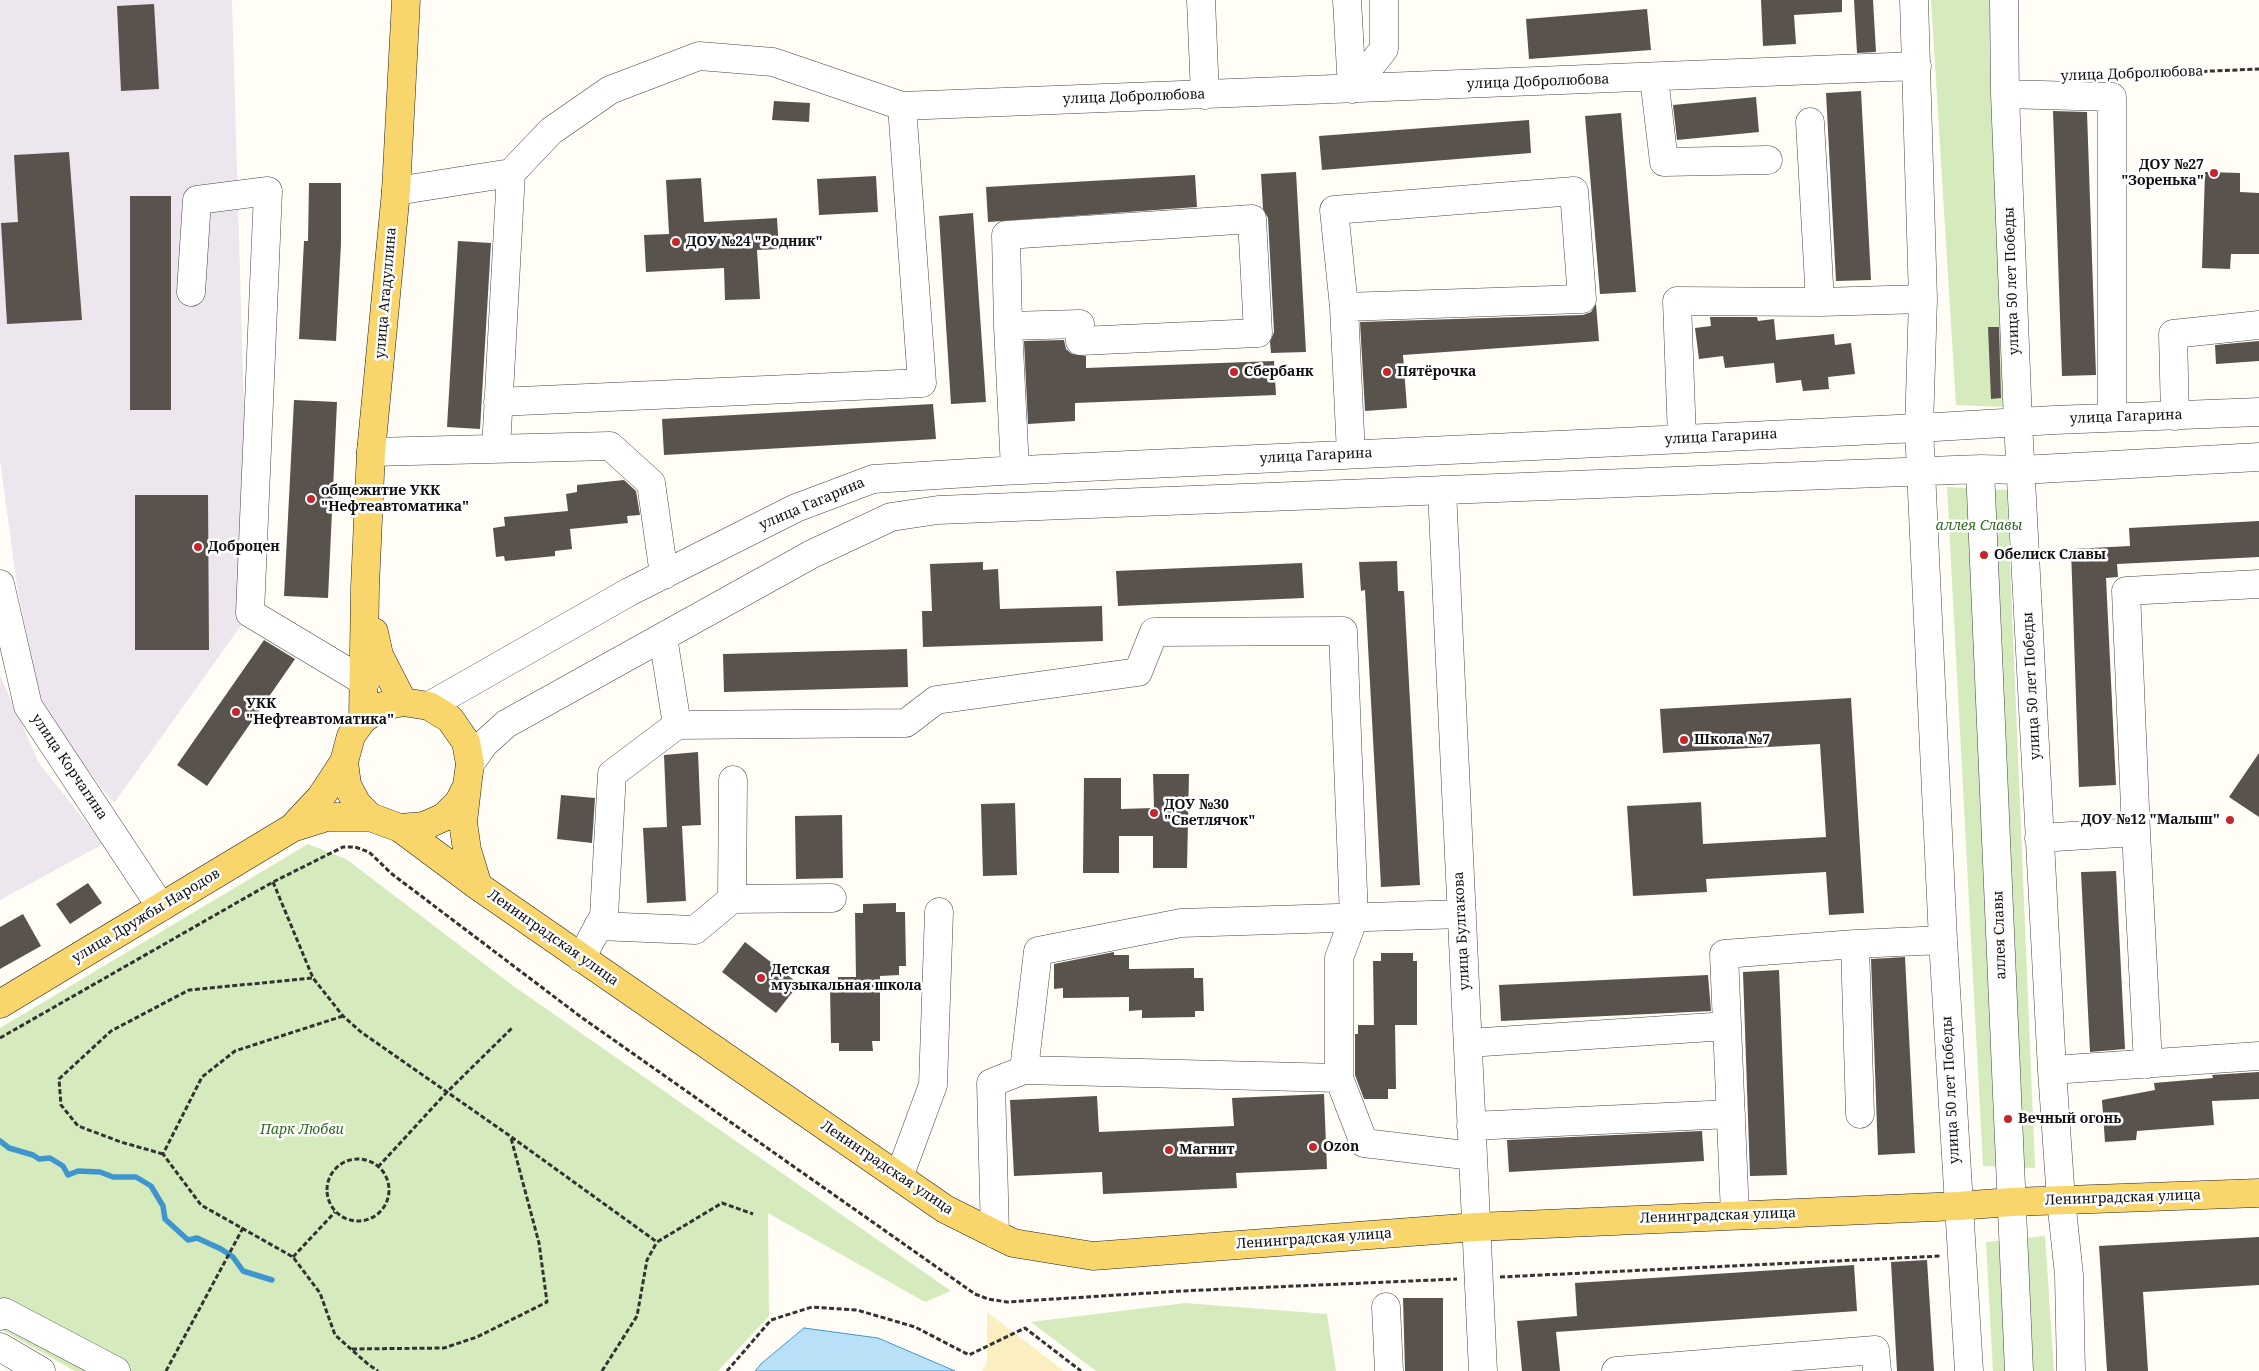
<!DOCTYPE html>
<html>
<head>
<meta charset="utf-8">
<style>
  body { margin:0 }
  canvas { display:block; background:#fffdf5 }
</style>
</head>
<body>
<canvas width="2259" height="1371"></canvas>
<script>
const g = document.querySelector('canvas').getContext('2d');
g.lineJoin = 'round';
function fill(path, color) { g.fillStyle = color; g.fill(path, 'evenodd'); }
const toPath = rows => new Path2D(rows.map(r => 'M' + r).join(''));
function trace(path, color, width, dash) { g.strokeStyle = color; g.lineWidth = width; g.lineCap = dash ? 'butt' : 'round'; g.setLineDash(dash || []); g.stroke(path); }
function label(font, color, halo, rows, align = 'center') {
  g.font = font + ' "Noto Serif",serif'; g.lineWidth = 5; g.setLineDash([]); g.textBaseline = 'middle'; g.strokeStyle = halo; g.fillStyle = color; for (const [text, x, y, turn = 0] of rows) {
    g.save(); g.translate(x, y); g.rotate((+turn || 0) * Math.PI / 180); g.textAlign = isNaN(turn) ? turn : align; if (halo) g.strokeText(text, 0, 0); g.fillText(text, 0, 0); g.restore();
  }
}
fill(toPath([
  [0,0,232,0,250,613,114,803,42,713,17,586,0,460],
  [0,675,39,763,103,844,0,900]
]), '#eee6ef');
fill(toPath([
  [1931,0,1991,0,2005,407,1956,405],
  [1947,487,2007,490,2035,1168,1983,1166],
  [308,844,346,859,512,985,951,1291,925,1302,768,1213,769,1316,718,1371,75,1371,0,1329,0,1028],
  [2045,1236,2054,1371,1993,1371,1986,1242],
  [1185,1303,1327,1314,1336,1371,1096,1371,1031,1322]
]), '#d5ebbd');
fill(toPath([
  [987,1312,1064,1371,982,1371,987,1363]
]), '#fbeec1');
const water = toPath([
  [804,1328,878,1338,955,1371,755,1371,762,1363,804,1328]
]);
fill(water, '#b9e0f7');
trace(water, '#3f96cf', 1);
trace(toPath([
  [0,1141,9,1148,33,1155,39,1159,50,1158,63,1166,68,1175,78,1171,100,1172,113,1177,136,1177,151,1186,163,1206,165,1219,188,1240,197,1238,221,1249,233,1257,243,1271,272,1280]
]), '#3f96cf', 5.5);
fill(toPath([
  [1761,0,1842,0,1842,12,1794,15,1796,44,1763,46],
  [1854,0,1873,0,1876,52,1857,53],
  [154,4,159,89,121,91,117,6],
  [1647,9,1651,50,1529,59,1526,19],
  [1861,91,1871,280,1836,281,1826,93],
  [1756,97,1759,132,1677,140,1673,105],
  [774,101,810,103,809,122,772,120],
  [2053,111,2087,112,2096,375,2062,376],
  [1621,113,1636,292,1600,294,1585,116],
  [1529,120,1531,153,1322,170,1319,136],
  [69,152,82,320,7,324,1,223,18,222,14,155],
  [1296,172,1306,352,1271,353,1270,342,1274,332,1268,218,1263,209,1261,174],
  [2205,172,2240,173,2240,192,2259,193,2259,254,2231,254,2230,269,2202,268],
  [1195,175,1197,207,988,222,986,187],
  [876,176,878,212,819,215,817,179],
  [701,178,704,222,777,218,779,249,757,250,760,299,725,300,724,268,646,272,644,235,669,234,666,180],
  [309,183,341,183,341,243,336,341,299,339,304,241,308,241],
  [130,196,171,196,171,410,130,410],
  [973,213,986,402,951,404,939,216],
  [458,241,491,243,480,429,447,427],
  [1596,304,1599,341,1403,355,1407,408,1365,411,1360,322,1583,315,1591,312],
  [1710,317,1757,317,1758,321,1774,319,1776,340,1834,334,1835,345,1851,343,1855,374,1828,377,1829,389,1803,391,1801,380,1776,383,1774,363,1725,368,1723,356,1699,359,1695,328,1711,326],
  [1988,327,1999,327,2001,398,1991,399],
  [1064,340,1066,349,1072,354,1086,356,1086,368,1274,361,1276,395,1075,403,1075,421,1028,424,1024,341],
  [2259,341,2259,361,2216,364,2215,345],
  [294,400,337,402,328,598,284,596],
  [933,404,936,439,664,455,662,419],
  [624,480,636,491,640,515,627,516,628,523,570,529,572,549,555,551,555,556,505,561,504,556,496,557,493,528,505,526,504,517,568,511,566,494,577,492,577,485],
  [135,495,208,495,209,650,135,650],
  [2259,521,2259,557,2117,564,2118,577,2106,578,2116,785,2079,787,2071,549,2130,546,2129,528],
  [1397,561,1398,591,1404,591,1420,885,1381,887,1365,590,1361,591,1359,562],
  [983,562,983,570,998,569,1000,609,1102,606,1103,641,923,647,922,611,932,611,930,564],
  [1302,563,1304,598,1118,606,1116,571],
  [264,640,295,659,207,786,177,765],
  [907,649,908,687,724,692,723,654],
  [1851,698,1864,913,1829,915,1826,872,1706,879,1707,892,1633,896,1627,806,1701,802,1703,844,1826,837,1820,744,1663,753,1660,709],
  [698,752,701,825,682,826,686,901,647,903,643,828,667,827,664,755],
  [2259,753,2259,817,2229,797],
  [1153,774,1189,774,1187,868,1153,868,1153,836,1119,836,1119,873,1083,873,1084,778,1121,778,1121,809,1154,808],
  [561,795,595,798,592,843,557,839],
  [1015,803,1017,875,983,876,981,804],
  [842,815,843,878,796,879,795,816],
  [2116,871,2125,1049,2090,1052,2081,872],
  [88,883,102,903,70,924,56,904],
  [896,903,896,912,905,912,906,966,899,966,899,975,880,976,880,1041,872,1041,873,1051,839,1051,839,1043,831,1043,830,985,838,985,838,977,856,977,855,913,863,913,863,904],
  [23,914,41,946,0,969,0,927],
  [745,942,799,984,776,1013,722,972],
  [1114,952,1114,955,1129,955,1129,969,1194,968,1194,978,1203,978,1204,1011,1195,1011,1195,1017,1142,1018,1142,1010,1129,1011,1129,997,1063,998,1063,988,1054,989,1054,964],
  [1381,953,1413,953,1413,961,1417,961,1417,1025,1395,1025,1396,1089,1388,1089,1388,1099,1364,1099,1355,1075,1355,1034,1358,1034,1358,1025,1374,1025,1373,961,1381,961],
  [1905,957,1915,1153,1878,1155,1871,959],
  [1779,970,1787,1175,1750,1176,1743,972],
  [1708,975,1711,1011,1501,1021,1499,985],
  [2259,1072,2259,1099,2212,1101,2214,1125,2137,1131,2136,1140,2105,1142,2102,1100,2155,1090,2154,1083,2213,1078,2212,1075],
  [1324,1094,1327,1169,1236,1173,1237,1188,1103,1194,1102,1172,1014,1176,1010,1100,1097,1096,1099,1132,1234,1126,1232,1098],
  [1702,1131,1704,1161,1509,1172,1507,1140],
  [2259,1237,2259,1285,2143,1292,2148,1371,2107,1371,2099,1246],
  [1927,1260,1934,1371,1897,1371,1891,1262],
  [1854,1265,1857,1311,1556,1332,1560,1371,1522,1371,1517,1321,1577,1316,1575,1283],
  [1403,1298,1443,1298,1443,1371,1405,1371]
]), '#5a524d');
const minor = toPath([
  [1201,0,1205,95],
  [1347,0,1352,89],
  [1914,0,1923,299,1919,428,1943,940,1969,1371],
  [2004,0,2005,94,2018,422,2052,1070,2061,1200,2069,1275,2071,1371],
  [1654,78,1664,162,1768,160],
  [1352,89,1384,49,1384,0],
  [2005,94,2112,97,2112,417],
  [1810,122,1820,302],
  [396,191,511,173,551,131,610,90,699,56,773,62,902,106,1917,66],
  [191,292,197,200,268,191,250,613,365,682],
  [1344,307,1334,210,1574,191,1582,299,1344,307,1351,454],
  [1008,326,1080,324,1080,341,1258,333,1252,219,1006,235,1008,326,1015,470],
  [498,402,922,383,902,106],
  [2175,416,2173,334,2259,325],
  [1682,439,1677,301,1820,302,1923,299],
  [496,449,511,173],
  [371,452,610,446,651,483,664,575],
  [1980,469,2019,1371],
  [1442,490,1483,1371],
  [0,584,28,706,161,907],
  [663,637,677,725,906,723,936,700,1138,672,1154,632,1343,631,1354,918,1339,958,1339,1078],
  [429,706,629,592,796,508,873,479,1001,471,1919,428,2054,420,2259,412],
  [470,764,484,744,506,724,812,554,891,517,938,510,1980,469,2021,470,2259,457],
  [733,780,732,899,832,898],
  [2136,832,2148,1064],
  [2039,838,2136,832,2126,591,2259,584],
  [598,926,695,930,732,899],
  [581,958,604,916,612,774,677,725],
  [1468,1043,1727,1026],
  [1024,1070,1038,951,1181,923,1462,914],
  [2052,1070,2259,1056],
  [1860,1114,1855,944,1943,940],
  [1471,1126,1731,1114],
  [899,1177,933,1085,939,912],
  [1735,1215,1724,954,1855,944],
  [995,1234,991,1083,1024,1070,1339,1078,1364,1143,1473,1156],
  [1386,1307,1389,1371],
  [0,1316,4,1312,116,1371],
  [0,1347,41,1371],
  [1616,1371,1875,1350,1877,1371]
]);
const major = toPath([
  [374,632,379,655,403,702],
  [363,719,365,587,371,452,396,191,406,0],
  [467,787,463,822,467,850,478,886],
  [293,827,321,797,344,762],
  [400,828,478,886,945,1209,1013,1243,1093,1256,1476,1227,1958,1206,2011,1202,2259,1193],
  [0,1004,292,828,327,817,370,817,400,828,424,826,444,817,459,802,467,786,470,764,466,742,450,719,429,706,403,702,383,706,363,719,351,736,344,762,347,785,357,804,370,817]
]);
trace(minor, '#444', 29);
trace(major, '#222', 29);
trace(toPath([
  [2120,75,2259,69],
  [273,882,313,978,343,1016,361,1032,510,1136,657,1242,722,1203,753,1214],
  [343,1016,235,1051,202,1077,163,1154,201,1205,293,1257,320,1293,335,1335,369,1365,378,1371],
  [0,1038,273,882,343,847,355,847,369,852,392,874,581,1017,975,1294,988,1299,1007,1302,1181,1291,1457,1279],
  [163,1154,121,1142,78,1126,61,1105,59,1079,111,1031,189,990,313,978],
  '327 1190a31 31 0 1 1 62 0a31 31 0 1 1-62 0Z',
  [378,1167,447,1092,513,1027],
  [293,1257,335,1212],
  [1500,1277,1941,1256],
  [352,1349,444,1348,477,1337,547,1302,539,1243,511,1138],
  [166,1371,243,1228],
  [602,1371,637,1316,647,1260,657,1242],
  [727,1371,771,1320,812,1307,857,1310,915,1327,969,1355,1025,1328,1081,1371]
]), '#333', 3, [5, 2.5]);
trace(minor, '#fff', 28);
trace(major, '#f9d66b', 28);
for (const [x, y, r, color] of [
  [2214,173,5,"#c4262e"],
  [676,242,5,"#c4262e"],
  [1234,372,5,"#c4262e"],
  [1387,372,5,"#c4262e"],
  [311,499,5,"#c4262e"],
  [198,547,5,"#c4262e"],
  [1984,555,5,"#c4262e"],
  [236,712,5,"#c4262e"],
  [1684,740,5,"#c4262e"],
  [1154,813,5,"#c4262e"],
  [2230,820,5,"#c4262e"],
  [761,978,5,"#c4262e"],
  [2008,1119,5,"#c4262e"],
  [1313,1147,5,"#c4262e"],
  [1169,1150,5,"#c4262e"]
]) { const dot = new Path2D(); dot.arc(x, y, r, 0, 2 * Math.PI); g.fillStyle = color; g.fill(dot); trace(dot, '#fff', 2); }
label('14px', '#111', '#fff', [
  ["улица Добролюбова",2132,74,-2],
  ["улица Добролюбова",1538,82,-2],
  ["улица Добролюбова",1134,97,-2],
  ["улица 50 лет Победы",2012,281,-92],
  ["улица Агадуллина",386,293,-85],
  ["улица Гагарина",2126,417,-2],
  ["улица Гагарина",1721,437,-3],
  ["улица Гагарина",1316,456,-3],
  ["улица Гагарина",812,504,-23],
  ["улица 50 лет Победы",2032,686,-93],
  ["улица Корчагина",69,767,56],
  ["улица Дружбы Народов",146,916,-31],
  ["улица Булгакова",1462,931,-93],
  ["аллея Славы",2000,935,-92],
  ["Ленинградская улица",553,938,35],
  ["улица 50 лет Победы",1951,1090,-93],
  ["Ленинградская улица",887,1168,34],
  ["Ленинградская улица",2123,1198,-2],
  ["Ленинградская улица",1718,1216,-2],
  ["Ленинградская улица",1314,1239,-4]
]);
label('bold 14px', '#111', '#fff', [
  ["ДОУ №27",2204,165,"right"],
  ["\"Зоренька\"",2204,181,"right"],
  ["ДОУ №24 \"Родник\"",686,242],
  ["Сбербанк",1244,372],
  ["Пятёрочка",1397,372],
  ["общежитие УКК",321,491],
  ["\"Нефтеавтоматика\"",321,507],
  ["Доброцен",208,547],
  ["Обелиск Славы",1994,555],
  ["УКК",246,704],
  ["\"Нефтеавтоматика\"",246,720],
  ["Школа №7",1694,740],
  ["ДОУ №30",1164,805],
  ["\"Светлячок\"",1164,821],
  ["ДОУ №12 \"Малыш\"",2220,820,"right"],
  ["Детская",771,970],
  ["музыкальная школа",771,986],
  ["Вечный огонь",2018,1119],
  ["Ozon",1323,1147],
  ["Магнит",1179,1150]
], 'left');
label('italic 14px', '#2f6b1f', '#fff', [
  ["аллея Славы",1979,526],
  ["Парк Любви",302,1130]
]);
</script>
</body>
</html>
